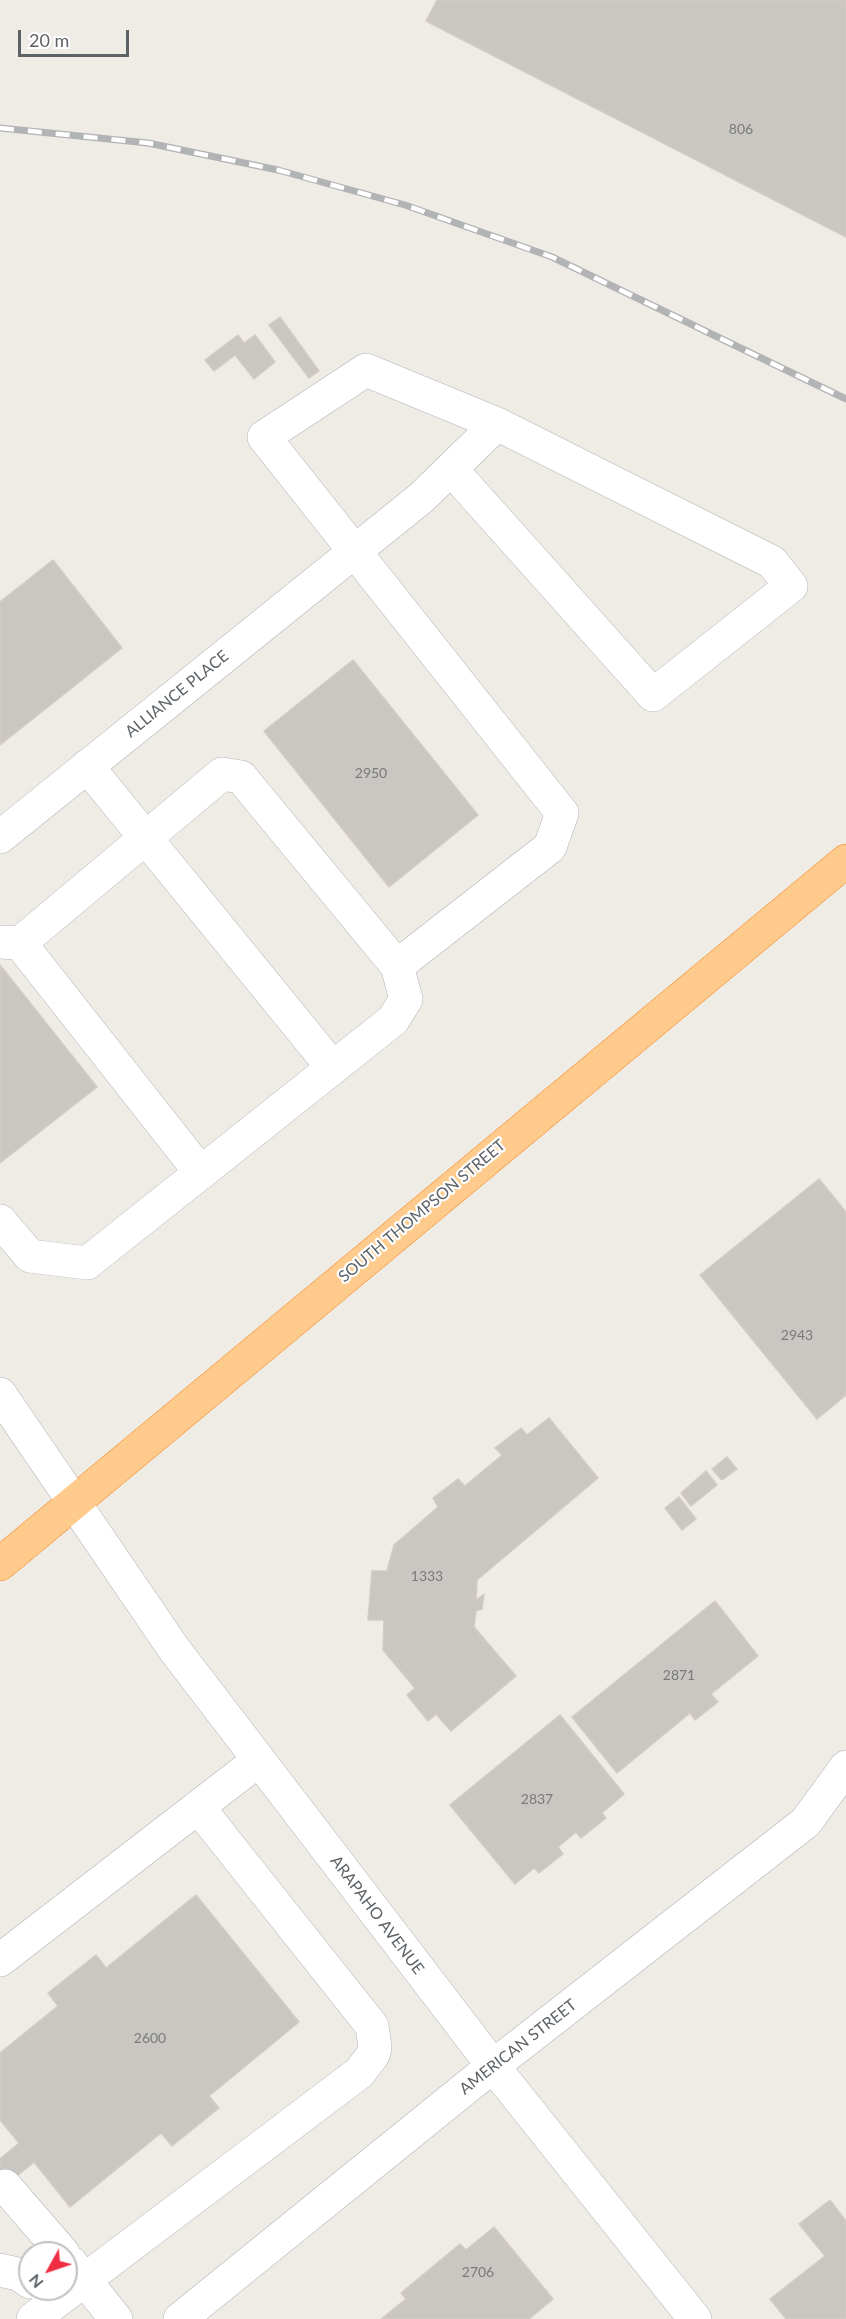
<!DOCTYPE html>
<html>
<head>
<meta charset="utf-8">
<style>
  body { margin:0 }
  #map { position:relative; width:846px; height:2319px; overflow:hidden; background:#efebe5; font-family:Lato,sans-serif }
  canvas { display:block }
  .north { position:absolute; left:18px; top:2241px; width:60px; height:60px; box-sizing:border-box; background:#fff; border:2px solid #bec0c2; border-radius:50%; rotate:230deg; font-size:16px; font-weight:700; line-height:24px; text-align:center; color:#5d6266 }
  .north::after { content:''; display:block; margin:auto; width:21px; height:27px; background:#ee2d43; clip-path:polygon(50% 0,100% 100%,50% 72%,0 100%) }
  .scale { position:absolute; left:18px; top:30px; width:111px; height:27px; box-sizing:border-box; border:3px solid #5d6266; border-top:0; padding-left:8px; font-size:18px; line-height:21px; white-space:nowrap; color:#5d6266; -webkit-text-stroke:4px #fff; paint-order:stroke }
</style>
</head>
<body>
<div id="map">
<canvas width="846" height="2319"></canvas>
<div class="north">N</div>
<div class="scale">20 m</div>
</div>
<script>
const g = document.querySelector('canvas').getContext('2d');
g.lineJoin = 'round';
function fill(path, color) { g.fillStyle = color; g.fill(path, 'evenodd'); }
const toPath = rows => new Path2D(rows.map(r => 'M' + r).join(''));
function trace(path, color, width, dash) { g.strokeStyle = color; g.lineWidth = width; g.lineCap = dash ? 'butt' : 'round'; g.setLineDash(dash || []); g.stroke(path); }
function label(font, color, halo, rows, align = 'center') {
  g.font = font + ' Lato,sans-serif'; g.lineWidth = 4.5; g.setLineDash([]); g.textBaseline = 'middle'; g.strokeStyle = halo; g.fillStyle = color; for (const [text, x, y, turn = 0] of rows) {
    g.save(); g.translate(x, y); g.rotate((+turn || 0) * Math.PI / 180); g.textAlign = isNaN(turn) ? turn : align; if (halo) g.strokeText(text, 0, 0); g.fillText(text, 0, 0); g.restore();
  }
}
const building = toPath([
  [437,0,846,0,846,237,426,21,437,0],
  [280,317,319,371,309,378,269,325,280,317],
  [238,335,244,343,255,335,275,362,254,379,235,355,214,371,205,360,238,335],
  [53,560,122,648,0,745,0,602,53,560],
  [353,660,478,815,389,887,264,731,353,660],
  [0,965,97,1087,0,1163,0,965],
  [819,1179,846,1212,846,1395,817,1419,700,1275,819,1179],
  [549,1418,598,1478,477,1580,476,1600,484,1594,482,1609,476,1611,474,1627,516,1676,451,1731,436,1714,428,1721,407,1695,415,1688,383,1650,384,1620,368,1620,372,1571,387,1571,394,1545,438,1507,433,1498,458,1479,465,1486,502,1455,495,1448,521,1428,527,1435,549,1418],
  [727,1457,737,1469,722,1480,712,1469,727,1457],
  [706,1471,717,1485,691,1506,681,1493,706,1471],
  [679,1497,696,1519,682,1530,665,1508,679,1497],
  [715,1601,758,1656,711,1694,718,1702,695,1720,690,1713,617,1773,572,1717,715,1601],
  [560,1715,624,1794,602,1813,606,1818,581,1838,576,1832,558,1847,563,1854,539,1873,534,1868,515,1884,450,1805,560,1715],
  [196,1895,299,2022,209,2096,219,2108,172,2146,161,2133,70,2207,34,2162,0,2190,0,2159,19,2143,0,2120,0,2053,58,2006,48,1993,96,1955,106,1968,196,1895],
  [830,2200,846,2221,846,2319,786,2319,770,2299,825,2256,799,2224,830,2200],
  [494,2227,553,2299,529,2319,381,2319,406,2299,401,2293,460,2244,466,2250,494,2227]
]);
fill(building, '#cac6c2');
trace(building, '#d4ccc3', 1.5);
const minor = toPath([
  [87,766,333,1068],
  [0,837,421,498,497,424,772,562,791,586,653,695,451,469],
  [0,942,20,943,222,774,241,777,397,966],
  [20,943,201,1173],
  [0,1221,30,1256,87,1263,393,1020,406,999,397,966,550,847,562,813,264,437,366,370,497,424],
  [0,1394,174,1649,493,2066,695,2319],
  [0,1960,259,1760],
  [5,2186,63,2253],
  [71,2263,116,2319],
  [0,2270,18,2274,30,2282],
  [33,2319,359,2073,373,2055,375,2048,372,2026,198,1807],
  [180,2319,493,2066,806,1822,846,1767]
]);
const highway = toPath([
  [0,1564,846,861]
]);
trace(minor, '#b0b4b8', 34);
trace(highway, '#f47800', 34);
trace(minor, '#fff', 33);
trace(highway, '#ffcb8c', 33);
const rail = toPath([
  [0,128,148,143,278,170,405,205,552,257,846,399]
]);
trace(rail, '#b2b3b4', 7);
trace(rail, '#fff', 4.5, [14]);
label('14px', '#787b7d', null, [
  ["806",741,129],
  ["2950",371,773],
  ["2943",797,1335],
  ["1333",427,1576],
  ["2871",679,1675],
  ["2837",537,1799],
  ["2600",150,2038],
  ["2706",478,2272]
]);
label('16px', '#5d6266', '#fff', [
  ["ALLIANCE PLACE",177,694,-39],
  ["SOUTH THOMPSON STREET",422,1211,-40],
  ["ARAPAHO AVENUE",377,1915,53],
  ["AMERICAN STREET",518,2047,-38]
]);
</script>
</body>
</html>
